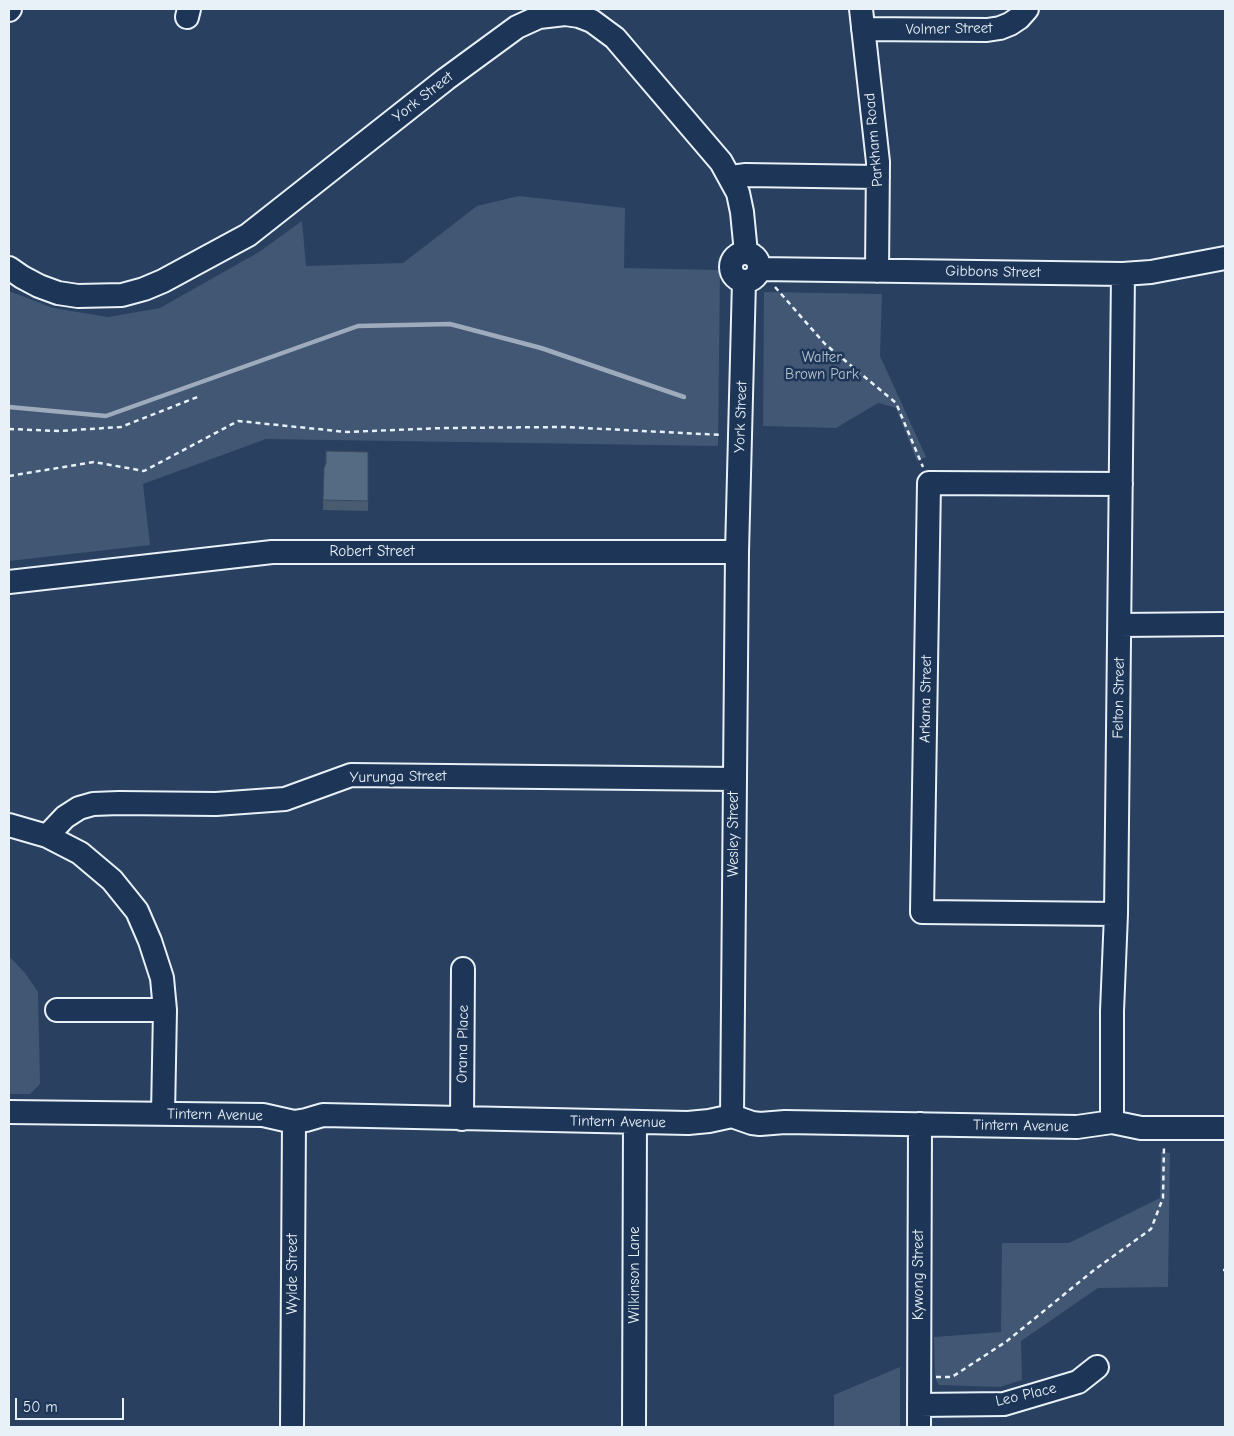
<!DOCTYPE html>
<html>
<head>
<meta charset="utf-8">
<style>
  body { margin:0 }
  #map { position:relative; width:1234px; height:1436px; overflow:hidden; background:#294061; font-family:"Comic Neue",sans-serif }
  canvas { display:block }
  .frame { position:absolute; inset:0; border:10px solid #e8f1f8; pointer-events:none }
  .scale { position:absolute; left:15px; top:1398px; width:109px; height:22px; box-sizing:border-box; border:2px solid #e8f1f8; border-top:0; padding-left:6px; font-size:15px; line-height:18px; white-space:nowrap; color:#e8f1f8; -webkit-text-stroke:4px #1d3557; paint-order:stroke }
</style>
</head>
<body>
<div id="map">
<canvas width="1234" height="1436"></canvas>
<div class="frame"></div>
<div class="scale">50 m</div>
</div>
<script>
const g = document.querySelector('canvas').getContext('2d');
g.lineJoin = 'round';
function fill(path, color) { g.fillStyle = color; g.fill(path, 'evenodd'); }
const toPath = rows => new Path2D(rows.map(r => 'M' + r).join(''));
function trace(path, color, width, dash) { g.strokeStyle = color; g.lineWidth = width; g.lineCap = dash ? 'butt' : 'round'; g.setLineDash(dash || []); g.stroke(path); }
function label(font, color, halo, rows, align = 'center') {
  g.font = font + ' "Comic Neue",sans-serif'; g.lineWidth = 5; g.setLineDash([]); g.textBaseline = 'middle'; g.strokeStyle = halo; g.fillStyle = color; for (const [text, x, y, turn = 0] of rows) {
    g.save(); g.translate(x, y); g.rotate((+turn || 0) * Math.PI / 180); g.textAlign = isNaN(turn) ? turn : align; if (halo) g.strokeText(text, 0, 0); g.fillText(text, 0, 0); g.restore();
  }
}
fill(toPath([
  [519,196,625,208,624,268,720,270,718,446,266,439,143,484,150,545,9,561,9,291,53,308,108,317,160,308,259,252,302,221,306,266,403,263,477,206],
  [764,292,882,294,880,356,926,457,917,461,896,408,878,403,836,428,763,426],
  [9,956,25,973,38,992,40,1084,30,1094,9,1094],
  [1161,1152,1170,1153,1168,1287,1098,1288,1021,1341,1022,1380,1000,1387,939,1385,936,1380,935,1374,934,1337,1001,1332,1002,1243,1069,1243,1160,1198],
  [900,1367,900,1427,834,1427,834,1395]
]), '#415774');
trace(toPath([
  [9,407,106,416,358,326,450,324,541,348,684,397]
]), '#9dabbd', 4.5);
const minor = toPath([
  [861,9,878,162,877,271],
  [9,10,10,9],
  [187,17,189,9],
  [863,29,987,30,1000,28,1010,24,1019,18,1027,9],
  [731,177,746,175,878,177],
  '731 267a14 14 0 1 1 28 0a14 14 0 1 1-28 0Z',
  [9,268,22,277,39,286,58,293,78,296,122,295,144,289,163,281,248,235,446,79,517,27,539,17,565,14,579,16,592,21,615,38,721,162,738,193,742,212,746,253],
  [759,269,1123,274,1151,272,1225,258],
  [9,582,272,552,737,552],
  [1120,625,1225,624],
  [9,825,47,836,80,853,112,880,137,911,150,941,162,978,165,1010,163,1114],
  [47,836,65,817,79,808,93,804,119,803,216,804,285,799,351,775,735,779],
  [1116,914,922,912,929,483,1121,484],
  [57,1010,165,1010],
  [9,1112,263,1115,294,1122,306,1120,323,1115,688,1123,709,1121,732,1116,752,1123,760,1124,785,1122,1077,1127,1112,1122,1141,1128,1225,1128],
  [732,1116,737,552,744,281],
  [462,1119,463,969],
  [1112,1122,1112,1011,1116,914,1123,274],
  [919,1405,1004,1404,1078,1382,1097,1367],
  [292,1427,294,1122],
  [634,1427,635,1122],
  [919,1427,920,1124]
]);
trace(minor, '#e8f1f8', 26);
trace(toPath([
  [775,287,825,344,896,403,923,467],
  [9,429,59,431,121,427,200,396],
  [9,476,94,462,144,471,238,421,347,432,443,428,565,427,722,435],
  [1223,1270,1225,1270],
  [936,1377,952,1377,1007,1341,1094,1270,1151,1229,1163,1198,1164,1146]
]), '#e8f1f8', 2.5, [5, 4]);
trace(minor, '#1d3557', 22);
fill(toPath([
  [368,452,368,511,323,510,324,468]
]), '#495b71');
const building = toPath([
  [326,451,368,452,368,501,323,500,324,468,326,463,326,451]
]);
fill(building, '#556a83');
trace(building, '#3c4a5c', 1);
label('15px', '#e8f1f8', '#1d3557', [
  ["Volmer Street",949,29,-1],
  ["York Street",423,97,-38],
  ["Parkham Road",874,140,-95],
  ["Gibbons Street",993,272,1],
  ["York Street",741,417,-88],
  ["Robert Street",372,552],
  ["Felton Street",1119,698,-89],
  ["Arkana Street",926,699,-89],
  ["Yurunga Street",398,777,-1],
  ["Wesley Street",734,834,-90],
  ["Orana Place",463,1044,-89],
  ["Tintern Avenue",215,1115,1],
  ["Tintern Avenue",618,1122,1],
  ["Tintern Avenue",1021,1126,1],
  ["Wylde Street",293,1274,-90],
  ["Wilkinson Lane",635,1275,-90],
  ["Kywong Street",919,1275,-90],
  ["Leo Place",1026,1395,-13]
]);
label('15px', '#b6c3d0', '#1d3557', [
  ["Walter",822,358],
  ["Brown Park",822,375]
]);
</script>
</body>
</html>
